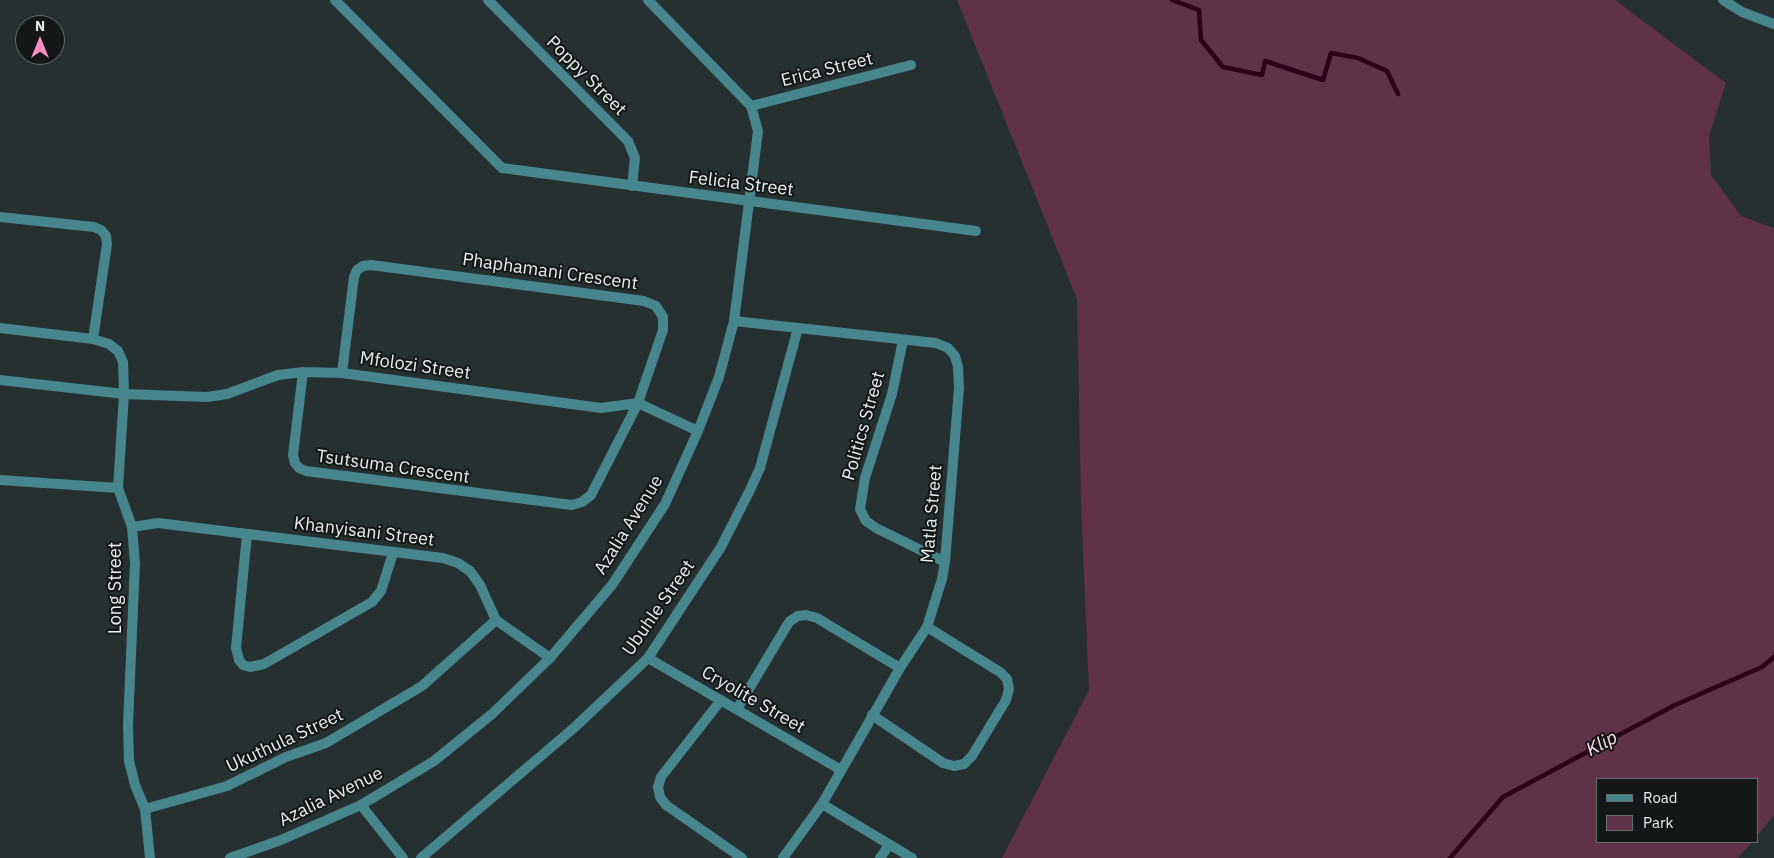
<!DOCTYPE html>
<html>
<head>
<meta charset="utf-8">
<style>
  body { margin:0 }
  #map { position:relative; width:1774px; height:858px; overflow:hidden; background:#263031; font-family:"IBM Plex Sans",sans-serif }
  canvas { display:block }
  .legend { position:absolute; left:1596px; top:778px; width:162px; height:65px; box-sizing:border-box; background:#131718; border:1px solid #686d6e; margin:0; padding:6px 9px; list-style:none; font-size:15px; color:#e8eeef }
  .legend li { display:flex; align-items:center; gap:10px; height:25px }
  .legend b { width:25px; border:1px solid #686d6e }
  .north { position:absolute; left:15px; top:15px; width:50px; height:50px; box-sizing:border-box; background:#131718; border:1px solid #686d6e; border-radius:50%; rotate:0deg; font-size:14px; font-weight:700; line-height:20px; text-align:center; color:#e8eeef }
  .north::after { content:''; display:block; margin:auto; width:18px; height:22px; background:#fd8ec0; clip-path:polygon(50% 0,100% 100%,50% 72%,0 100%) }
</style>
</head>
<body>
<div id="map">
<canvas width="1774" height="858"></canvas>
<ul class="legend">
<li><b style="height:6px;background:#47868c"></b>Road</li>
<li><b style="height:14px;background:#5f3247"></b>Park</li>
</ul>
<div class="north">N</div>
</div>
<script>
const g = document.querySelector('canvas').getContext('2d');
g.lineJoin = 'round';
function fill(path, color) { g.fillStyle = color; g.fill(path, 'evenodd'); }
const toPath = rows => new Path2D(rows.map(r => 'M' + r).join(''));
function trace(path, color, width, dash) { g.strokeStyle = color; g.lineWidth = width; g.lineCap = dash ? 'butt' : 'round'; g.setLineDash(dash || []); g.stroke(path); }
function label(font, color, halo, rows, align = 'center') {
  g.font = font + ' "IBM Plex Sans",sans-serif'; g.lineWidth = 4; g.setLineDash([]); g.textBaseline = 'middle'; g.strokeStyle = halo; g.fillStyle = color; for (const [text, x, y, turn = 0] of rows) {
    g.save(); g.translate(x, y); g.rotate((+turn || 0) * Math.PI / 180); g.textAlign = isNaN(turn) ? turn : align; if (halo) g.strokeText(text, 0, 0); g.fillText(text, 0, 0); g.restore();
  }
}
fill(toPath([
  [957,0,1615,0,1726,83,1709,136,1711,175,1741,216,1774,228,1774,815,1758,835,1758,779,1598,779,1598,842,1752,842,1738,858,1002,858,1089,690,1081,505,1077,299]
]), '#5f3247');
trace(toPath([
  [1172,0,1199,10,1201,40,1223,67,1262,75,1265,61,1323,80,1331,53,1358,58,1387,71,1398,94],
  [1450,858,1503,797,1675,705,1762,667,1774,657]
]), '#2c0016', 4.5);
trace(toPath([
  [335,0,502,168,976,231],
  [488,0,628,141,635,158,632,186],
  [1723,0,1742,12,1774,24],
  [751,106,911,65],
  [0,217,94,227,101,230,106,236,107,244,93,339],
  [734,321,936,343,948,348,955,356,958,367,959,388,945,562,942,579,927,627,900,668,822,804,783,858],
  [0,328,93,339,109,344,118,351,123,362,124,394,118,488,132,527,135,563,128,725,129,761,135,785,145,809,150,858],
  [903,340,892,394,865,478,860,509,866,521,876,528,945,562],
  [303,372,293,455,295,463,299,468,306,471,572,505,582,502,591,495,638,403,663,330,663,317,656,306,644,301,371,265,363,266,357,270,354,277,342,373],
  [0,380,124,394,207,397,227,394,278,375,303,372,342,373,601,408,638,403,698,431],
  [0,480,118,488],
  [132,527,158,523,443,558,458,563,470,571,480,585,496,620,550,658],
  [247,534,236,648,239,660,243,665,250,667,264,664,372,602,381,591,393,553],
  [648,658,841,770],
  [721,700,661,777,658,787,660,797,666,805,742,858],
  [737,709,786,627,790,621,798,616,806,615,817,618,900,668],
  [872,715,943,763,954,766,964,764,972,756,1006,700,1009,689,1007,679,1000,672,927,627],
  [822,804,912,858],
  [361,805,403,858],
  [145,809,227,786,286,757,326,743,422,686,496,620],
  [421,858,575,727,648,658,721,547,750,490,760,468,798,328],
  [880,858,889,845]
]), '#47868c', 10);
trace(toPath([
  [230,858,281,840,361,805,434,761,492,714,550,658,612,585,665,504,698,431,719,377,734,321,758,131,751,106,648,0]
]), '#47868c', 10);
label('18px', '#e8eeef', '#131718', [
  ["Erica Street",827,70,-14],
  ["Poppy Street",586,76,45],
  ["Felicia Street",741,184,7],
  ["Phaphamani Crescent",550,272,8],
  ["Mfolozi Street",415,366,8],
  ["Politics Street",864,426,-74],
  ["Tsutsuma Crescent",393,467,8],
  ["Matla Street",932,514,-85],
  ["Azalia Avenue",629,525,-58],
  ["Khanyisani Street",364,532,7],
  ["Long Street",116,588,-90],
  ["Ubuhle Street",659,608,-55],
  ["Cryolite Street",753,700,30],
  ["Ukuthula Street",285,741,-25],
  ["Azalia Avenue",331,797,-26]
]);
label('italic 19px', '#fed9e7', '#131718', [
  ["Klip",1602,744,-28]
]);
</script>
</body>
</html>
